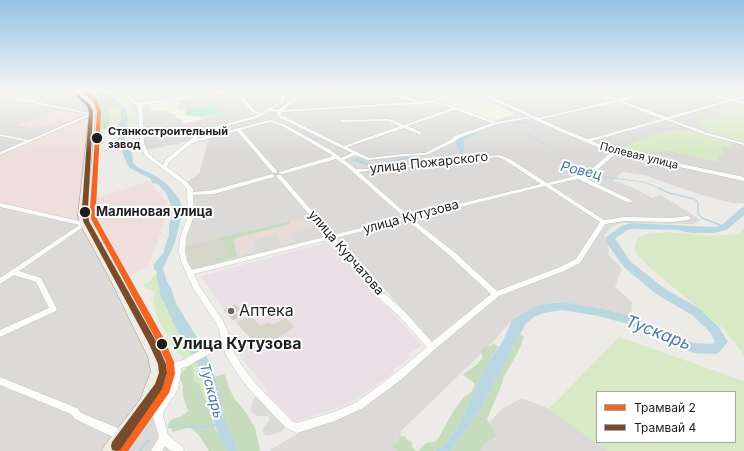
<!DOCTYPE html>
<html>
<head>
<meta charset="utf-8">
<style>
  body { margin:0 }
  #map { position:relative; width:744px; height:451px; overflow:hidden; background:#ecebe7; font-family:Inter,sans-serif }
  canvas { display:block }
  .legend { position:absolute; left:596px; top:391px; width:140px; height:52px; box-sizing:border-box; background:#fff; border:1px solid #a5a5a5; margin:0; padding:5px 7px; list-style:none; font-size:12px; color:#1e1e1e }
  .legend li { display:flex; align-items:center; gap:8px; height:20px }
  .legend b { width:20px; border:1px solid #a5a5a5 }
</style>
</head>
<body>
<div id="map">
<canvas width="744" height="451"></canvas>
<ul class="legend">
<li><b style="height:5px;background:#f26522"></b>Трамвай 2</li>
<li><b style="height:5px;background:#7a4b2a"></b>Трамвай 4</li>
</ul>
</div>
<script>
const g = document.querySelector('canvas').getContext('2d');
g.lineJoin = 'round';
function fill(path, color) { g.fillStyle = color; g.fill(path, 'evenodd'); }
const toPath = rows => new Path2D(rows.map(r => 'M' + r).join(''));
function trace(path, color, width, dash) { g.strokeStyle = color; g.lineWidth = width; g.lineCap = dash ? 'butt' : 'round'; g.setLineDash(dash || []); g.stroke(path); }
function label(font, color, halo, rows, align = 'center') {
  g.font = font + ' Inter,sans-serif'; g.lineWidth = 4; g.setLineDash([]); g.textBaseline = 'middle'; g.strokeStyle = halo; g.fillStyle = color; for (const [text, x, y, turn = 0] of rows) {
    g.save(); g.translate(x, y); g.rotate((+turn || 0) * Math.PI / 180); g.textAlign = isNaN(turn) ? turn : align; if (halo) g.strokeText(text, 0, 0); g.fillText(text, 0, 0); g.restore();
  }
}
fill(toPath([
  [0,90,88,90,104,108,92,114,82,215,158,370,171,368,176,373,160,426,179,451,0,451],
  [120,90,744,90,744,203,733,203,695,193,644,175,622,172,614,181,632,187,652,198,661,195,701,220,692,224,622,223,611,227,604,236,608,245,609,256,622,268,615,287,632,302,631,318,614,312,560,302,536,306,512,320,492,343,401,431,401,451,271,451,270,450,302,431,361,408,436,347,382,286,340,240,333,238,189,273,182,252,191,216,191,198,185,183,199,174,209,138,144,150,140,106],
  [522,398,549,409,608,451,471,451,470,444,502,409]
]), '#dbdad8');
fill(toPath([
  [58,110,83,115,66,122,58,122,39,128,28,128,18,125],
  [88,119,76,220,0,203,0,155,75,122],
  [149,181,167,203,166,218,148,268,129,275,97,217,97,198]
]), '#efdfdc');
fill(toPath([
  [329,242,335,247,375,293,374,294,422,345,407,355,409,359,394,369,394,372,351,403,295,422,269,396,263,384,236,352,247,344,250,338,261,349,295,327,273,325,268,322,261,326,252,317,253,312,236,323,224,310,201,276]
]), '#eadfe5');
fill(toPath([
  [457,90,467,90,516,114,492,121,431,99],
  [180,99,181,104,172,106,172,107,178,107,179,110,216,104,221,114,201,118,201,120,182,124,180,118,176,119,175,114,163,110,150,112,149,104]
]), '#f5f6e2');
fill(toPath([
  [260,394,289,425,281,432,266,436,262,431,270,419,267,416,256,416,250,410,254,398]
]), '#dadad8');
fill(toPath([
  [308,218,314,226,291,234,294,242,282,245,277,235,253,240,255,247,251,248,252,252,232,257,226,237]
]), '#e7ddd6');
fill(toPath([
  [226,237,232,257,193,269,188,260,186,246],
  [253,312,256,315,252,317,261,326,268,322,273,325,286,318,295,327,261,349,236,323]
]), '#d5d6c9');
fill(toPath([
  [112,90,117,90,138,105,139,126,136,127,134,125,126,126,127,115,133,114,133,112,130,107,130,103,122,98,117,100,106,95,111,94],
  [117,107,121,112,121,121,116,127,119,129,112,130,109,128,109,110],
  [744,107,744,143,708,132,709,131,700,126,702,125,694,122,712,117,705,114,707,114,720,118,726,116,719,114,723,112,721,111],
  [679,129,686,131,699,132,732,141,731,148,720,146,725,155,718,154,718,162,671,151,632,153,617,149,667,130,670,131],
  [744,229,744,355,725,330,650,268,635,252,635,243,639,237,647,234,668,232,709,236,739,234],
  [157,272,157,280,161,289,187,344,207,380,214,422,200,385,194,380,191,365,172,347,169,336,162,327,156,314,153,300,156,292,146,289,143,285,149,282],
  [619,337,744,381,744,451,608,451,549,409],
  [597,392,735,392,735,442,597,442]
]), '#d7eac5');
fill(toPath([
  [85,90,93,90,95,94,117,106,109,110,109,128,99,130,101,109,100,104],
  [289,222,290,224,233,239,237,256,214,263,213,261,228,253,225,241,224,240,218,241,218,238],
  [520,334,524,337,518,352,503,378,502,384,487,419,496,436,485,443,480,451,451,451,479,412],
  [494,343,498,347,487,363,457,428,443,446,434,451,418,451,426,443,435,442,439,437,454,410,463,398,472,391,475,384,463,374,475,366,483,357,481,352,485,346,490,346],
  [192,365,194,380,200,385,218,436,227,451,209,451,198,434,190,427,173,432,168,424,172,419,182,416,188,411,183,396,183,386,179,375,188,366],
  [222,374,225,375,229,388,234,398,246,413,255,428,260,451,237,451,236,444,226,421,215,377],
  [405,436,407,440,412,441,412,447,416,451,397,451,394,446,399,442,399,437]
]), '#c6dcbc');
fill(toPath([
  [216,104,221,114,200,117,185,115,185,109]
]), '#b1e5d2');
fill(toPath([
  [93,90,100,90,100,92,117,100,122,105,122,107,126,109,128,119,126,124,127,130,125,140,132,154,133,163,137,167,154,175,167,184,179,199,181,205,181,217,179,226,174,245,163,268,167,282,171,288,176,303,202,346,215,377,226,421,236,444,237,451,227,451,218,436,214,421,207,380,175,326,159,292,160,289,157,280,157,272,154,269,154,264,164,252,166,242,169,236,169,225,173,213,172,207,166,193,158,184,152,183,151,179,130,168,127,164,121,149,118,146,119,129,116,127,121,121,121,110,112,102,95,94],
  [470,133,479,133,464,140,463,157,453,160,410,158,373,167,351,160,357,158,366,163,376,164,401,158,454,159,461,154,455,141],
  [554,303,577,308,581,306,592,308,591,313,557,306,545,309,526,323,479,412,451,451,434,451,443,446,457,428,487,363,503,341,512,320,536,306]
]), '#bad7e1');
trace(toPath([
  [516,123,523,122,534,125,536,128,530,136,548,145],
  [304,132,313,139,318,140],
  [398,159,410,157],
  [382,164,391,164,393,162],
  [564,165,591,175,644,182,661,189]
]), '#bad7e1', 1);
trace(toPath([
  [659,188,669,193,694,199,698,202,698,214,702,218,725,227]
]), '#bad7e1', 1.5);
trace(toPath([
  [169,427,180,424,189,427,206,427,216,424],
  [139,451,149,440]
]), '#bad7e1', 2.5);
fill(toPath([
  [744,207,744,215,728,229,715,233,692,233,676,230,632,229,627,230,615,239,631,262,664,288,700,309,718,326,728,342,718,353,714,354,694,353,651,336,628,324,598,316,562,310,544,313,536,316,532,315,530,312,532,309,537,306,562,302,598,308,635,317,659,330,694,343,712,344,715,341,710,332,692,315,656,294,623,266,606,242,605,238,621,226,632,223,715,227,722,225,741,208,744,207]
]), '#bad7e1');
const building = toPath([
  [235,305,240,310,234,313,238,317,233,320,224,310,235,305]
]);
fill(building, '#d1cfcc');
trace(building, '#cfcdc8', 1);
const minor = toPath([
  [17,90,23,90,7,96,4,95,17,90],
  [69,90,78,90,79,91,77,92,69,90],
  [118,90,122,90,139,103,229,90,240,90,237,91,254,110,261,113,281,101,281,96,270,90,275,90,285,96,284,102,272,109,278,110,299,94,296,90,300,90,303,94,283,110,415,102,376,90,382,90,416,100,417,101,415,102,433,100,457,107,496,122,530,116,531,116,531,118,497,124,459,138,454,142,426,155,404,156,368,160,355,155,344,160,356,169,373,169,499,155,510,159,547,183,579,175,631,200,632,201,631,202,627,202,578,179,550,185,604,220,625,217,672,218,688,216,691,218,688,220,672,222,625,221,605,224,580,263,564,271,499,296,435,349,402,379,363,408,335,421,297,433,286,428,250,390,237,373,226,355,223,346,188,366,181,368,180,380,178,389,164,411,163,416,168,435,183,447,184,451,171,451,165,446,162,451,151,451,159,437,153,416,157,406,169,387,172,380,172,371,158,375,155,374,154,371,155,368,183,360,221,339,219,329,216,323,193,288,181,261,179,252,180,238,188,216,187,189,183,184,145,156,140,143,138,106,118,90],
  [234,92,252,112,258,114,255,116,202,130,165,160,163,165,149,154,144,143,142,106,141,105,234,92],
  [435,103,452,108,404,125,389,119,341,120,340,121,342,122,388,121,400,126,344,146,281,115,281,112,435,103],
  [455,110,492,123,455,136,450,140,425,153,404,154,369,158,347,147,404,128,419,134,421,134,421,132,407,126,455,110],
  [269,111,277,112,278,117,352,153,341,158,329,149,284,124,270,120,196,139,204,132,257,118,269,111],
  [270,122,282,126,325,151,333,156,279,172,279,174,283,174,336,159,346,166,404,217,333,235,281,175,277,175,277,177,328,236,192,270,187,261,185,252,186,238,194,216,193,195,214,194,274,177,275,176,272,174,214,190,193,192,193,189,187,182,167,167,169,162,192,143,237,131,273,173,277,173,277,171,241,130,270,122],
  [498,157,506,161,541,184,409,216,359,172,498,157],
  [545,186,600,222,576,259,560,267,497,291,453,251,412,219,545,186],
  [407,220,449,255,491,294,432,342,404,311,375,285,336,238,407,220],
  [331,239,369,289,398,315,427,347,396,373,357,402,334,412,297,423,292,421,256,384,243,367,233,351,227,329,222,319,200,287,194,274,331,239],
  [332,90,336,90,342,95,339,96,332,90],
  [452,90,458,90,428,100,425,99,452,90],
  [546,90,554,90,497,102,495,101,546,90],
  [588,90,594,90,618,99,659,90,666,90,622,101,667,117,728,100,697,90,703,90,732,99,744,96,744,98,736,100,744,103,744,105,732,101,670,119,708,133,744,143,744,145,706,135,666,120,589,142,585,142,585,140,662,119,618,102,537,120,535,119,614,100,588,90],
  [91,113,94,114,0,155,0,152,25,141,0,136,0,134,29,140,91,113],
  [610,150,612,150,614,151,613,156,592,174,588,174,588,172,609,154,610,150],
  [84,222,87,224,86,225,19,271,41,278,57,309,56,311,0,337,0,330,49,308,36,282,14,275,0,284,0,278,84,222],
  [0,377,77,408,81,413,125,431,126,435,125,439,121,440,117,439,75,419,71,414,0,385,0,377]
]);
const tertiary = toPath([
  [471,90,477,90,565,130,614,150,744,177,744,181,610,152,561,132,471,90],
  [0,92,20,98,94,114,92,115,19,100,0,94,0,92],
  [0,203,84,222,87,224,84,226,0,207,0,203]
]);
const primary = toPath([
  [75,90,80,90,93,101,96,108,86,215,88,224,120,279,160,357,165,371,158,392,150,410,119,451,101,451,104,446,140,400,151,371,148,357,110,279,80,224,78,215,90,108,89,103,78,95,75,90]
]);
trace(minor, '#c5c4c3', 1);
trace(tertiary, '#c5c4c3', 1);
trace(primary, '#a39a83', 1);
fill(minor, '#fcfcfb');
fill(tertiary, '#fcfcfb');
fill(primary, '#f0ece4');
fill(toPath([
  [81,90,85,90,97,101,101,111,96,208,97,219,163,337,174,362,175,374,169,393,128,451,117,451,118,447,162,388,167,374,166,362,156,340,91,219,90,208,97,111,94,102,81,90]
]), '#f26522');
fill(toPath([
  [77,95,79,95,90,105,93,112,88,208,89,221,156,341,166,364,167,373,162,389,120,450,116,451,112,450,111,446,112,442,155,384,159,373,158,364,149,344,83,221,82,208,89,112,87,106,77,97,77,95]
]), '#7a4b2a');
const sky = g.createLinearGradient(0, 0, 0, 153);
sky.addColorStop(0, '#95c2e5');
sky.addColorStop(0.59, '#f6f6f4');
sky.addColorStop(1, '#f6f6f400');
g.fillStyle = sky;
g.fillRect(0, 0, 744, 153);
for (const [x, y, r, color] of [
  [97,138,6,"#1e1e1e"],
  [85,212,6,"#1e1e1e"],
  [231,311,4,"#666664"],
  [162,344,6,"#1e1e1e"]
]) { const dot = new Path2D(); dot.arc(x, y, r, 0, 2 * Math.PI); g.fillStyle = color; g.fill(dot); trace(dot, '#fff', 1.5); }
label('bold 11px', '#1e1e1e', '#fff', [
  ["Станкостроительный",108,132],
  ["завод",108,145]
], 'left');
label('11px', '#1e1e1e', '#fff', [
  ["Полевая улица",639,156,14]
]);
label('13px', '#1e1e1e', '#fff', [
  ["улица Пожарского",429,163,-6],
  ["улица Кутузова",411,217,-15],
  ["улица Курчатова",346,253,49]
]);
label('bold 13px', '#1e1e1e', '#fff', [
  ["Малиновая улица",96,212]
], 'left');
label('italic 14px', '#4977b0', '#fff', [
  ["Ровец",581,171,13],
  ["Тускарь",211,391,75]
]);
label('16px', '#1e1e1e', '#fff', [
  ["Аптека",239,311]
], 'left');
label('bold 16px', '#1e1e1e', '#fff', [
  ["Улица Кутузова",172,344]
], 'left');
label('italic 17px', '#4977b0', '#fff', [
  ["Тускарь",658,333,21]
]);
</script>
</body>
</html>
